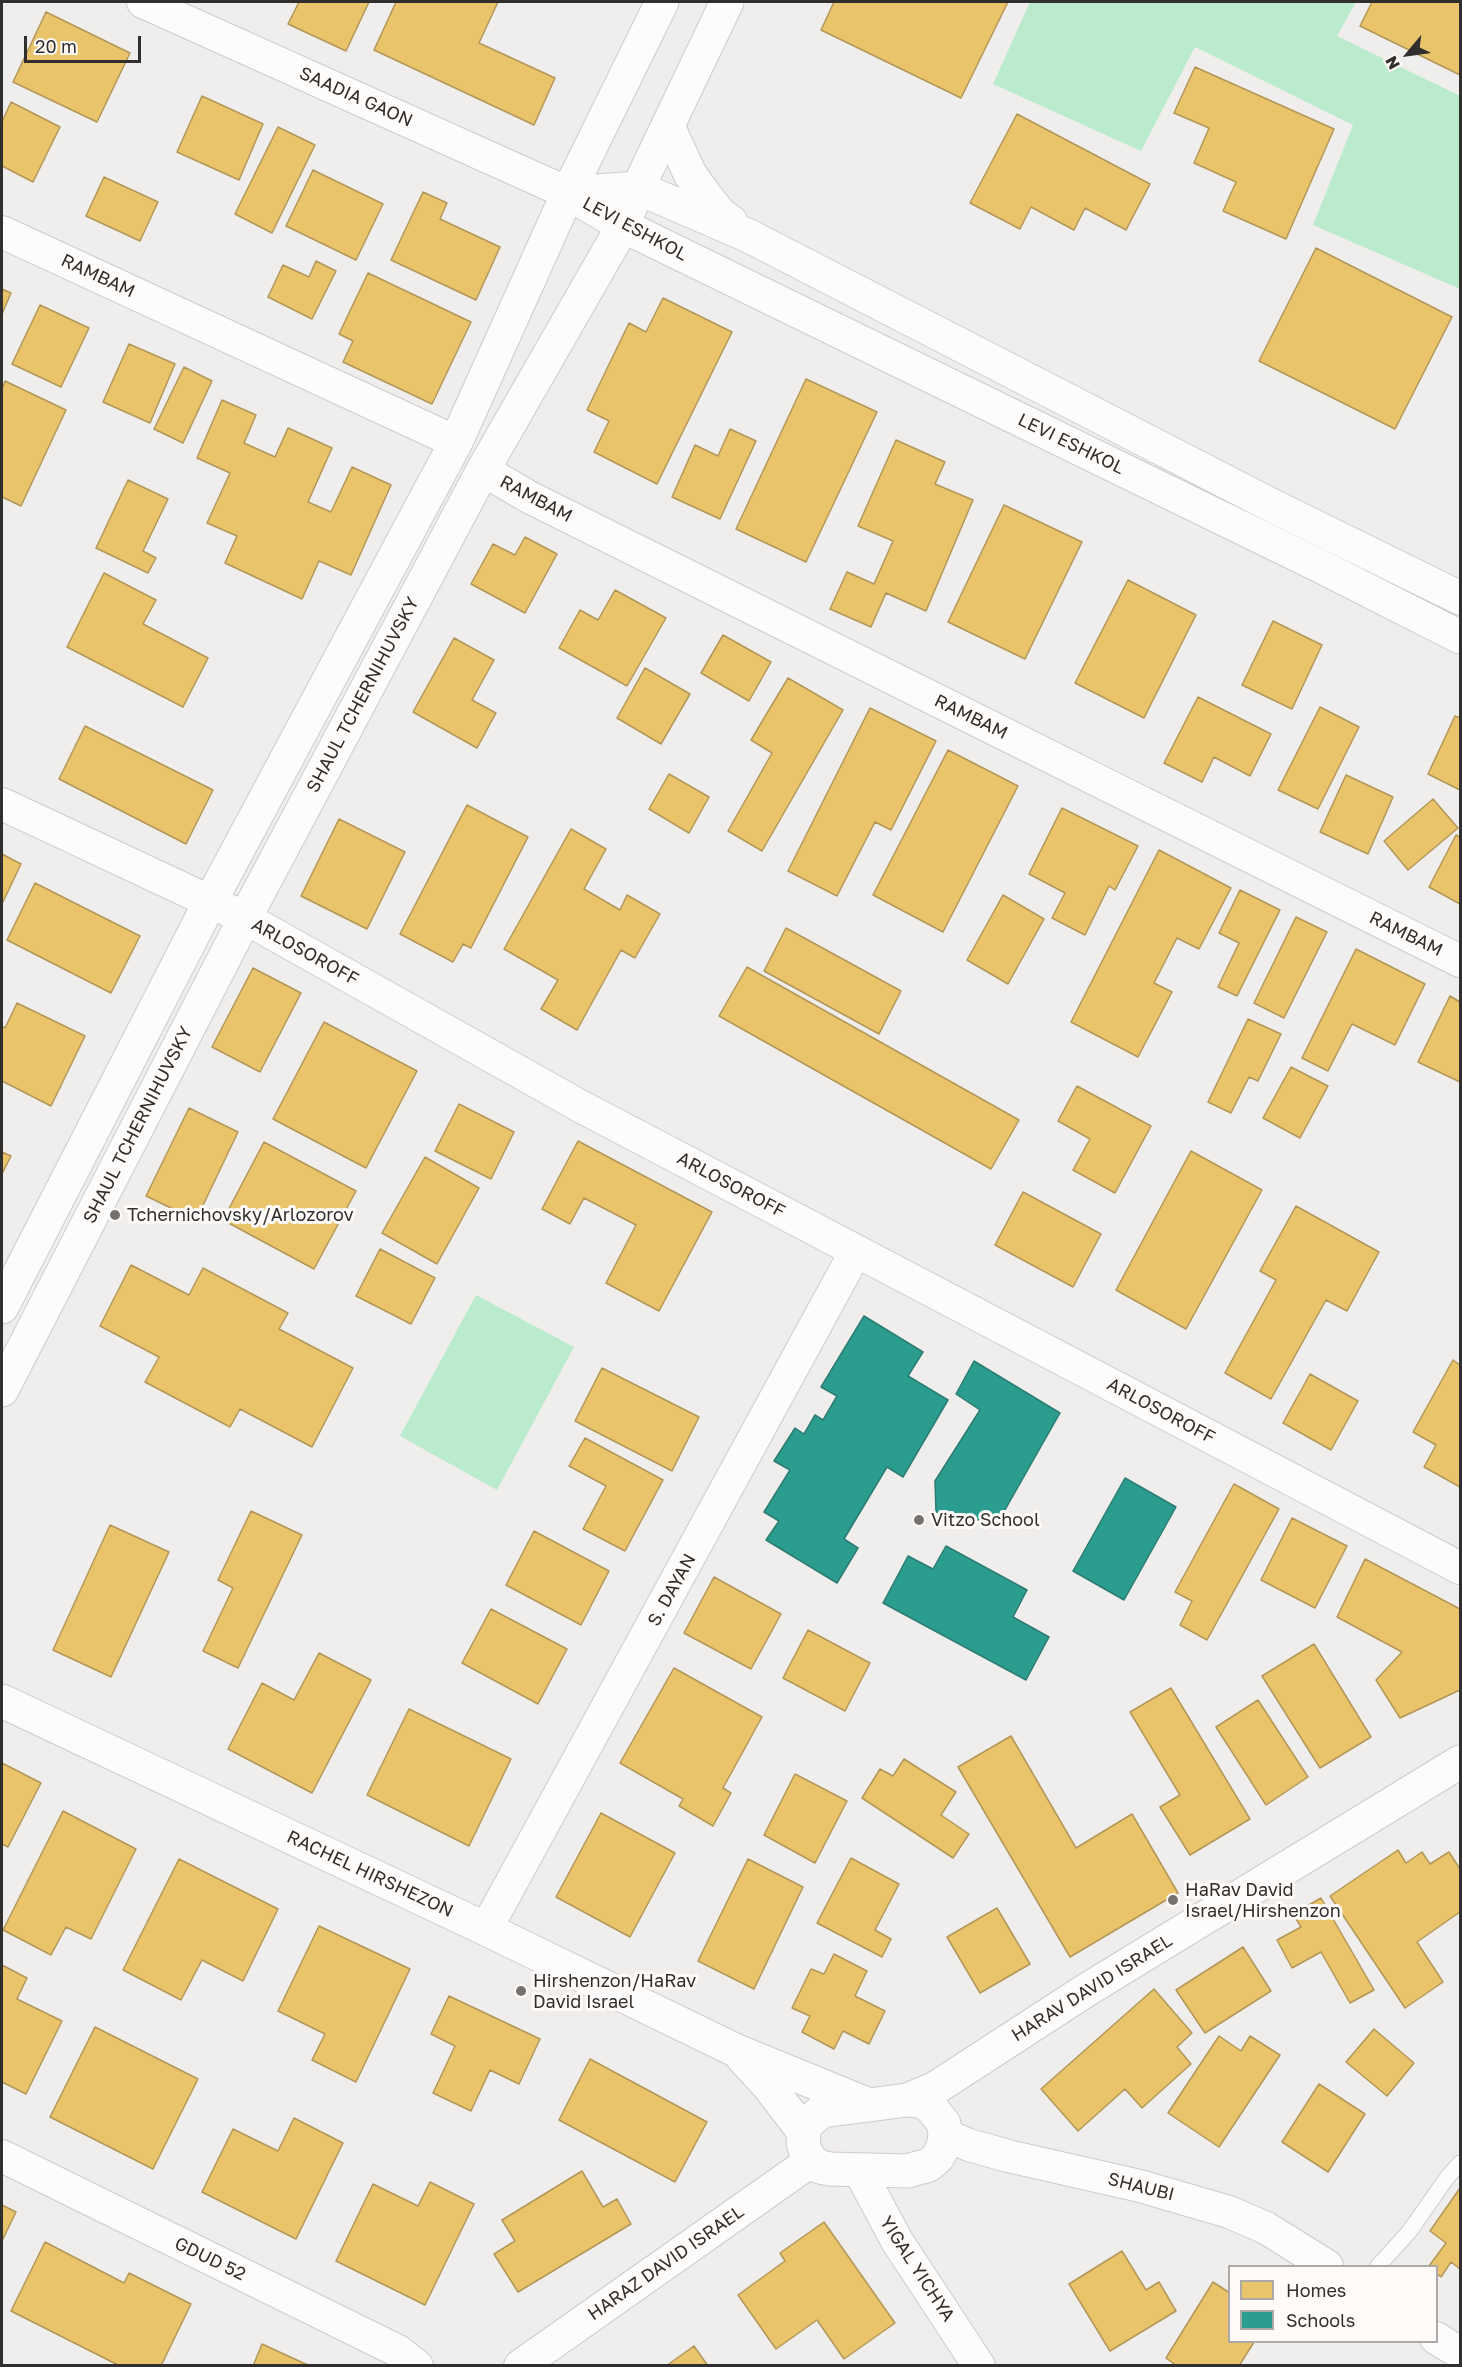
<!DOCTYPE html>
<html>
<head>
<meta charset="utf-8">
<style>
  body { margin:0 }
  #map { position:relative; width:1462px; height:2367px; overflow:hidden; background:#f0eeed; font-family:"Golos Text",sans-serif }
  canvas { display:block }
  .frame { position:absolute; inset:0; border:3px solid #302f2e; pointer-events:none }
  .legend { position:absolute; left:1228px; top:2265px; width:210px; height:78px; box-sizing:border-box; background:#fffbf9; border:2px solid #aca9a8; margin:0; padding:8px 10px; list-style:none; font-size:18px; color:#302f2e }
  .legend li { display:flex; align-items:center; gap:12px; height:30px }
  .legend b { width:30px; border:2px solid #aca9a8 }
  .north { position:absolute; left:1378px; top:24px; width:60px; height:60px; -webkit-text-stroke:4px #fffbf9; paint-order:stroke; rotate:241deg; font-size:16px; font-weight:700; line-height:24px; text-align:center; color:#302f2e }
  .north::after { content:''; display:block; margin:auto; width:21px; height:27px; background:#302f2e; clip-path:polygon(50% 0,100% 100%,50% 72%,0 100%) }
  .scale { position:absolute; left:24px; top:36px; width:117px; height:27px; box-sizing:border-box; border:3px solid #302f2e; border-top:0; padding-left:8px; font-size:18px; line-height:21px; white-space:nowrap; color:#302f2e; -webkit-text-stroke:4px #fffbf9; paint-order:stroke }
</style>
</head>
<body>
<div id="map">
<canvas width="1462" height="2367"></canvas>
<div class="frame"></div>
<ul class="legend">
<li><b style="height:16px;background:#e9c46a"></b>Homes</li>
<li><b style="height:16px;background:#2a9d8f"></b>Schools</li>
</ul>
<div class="north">N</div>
<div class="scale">20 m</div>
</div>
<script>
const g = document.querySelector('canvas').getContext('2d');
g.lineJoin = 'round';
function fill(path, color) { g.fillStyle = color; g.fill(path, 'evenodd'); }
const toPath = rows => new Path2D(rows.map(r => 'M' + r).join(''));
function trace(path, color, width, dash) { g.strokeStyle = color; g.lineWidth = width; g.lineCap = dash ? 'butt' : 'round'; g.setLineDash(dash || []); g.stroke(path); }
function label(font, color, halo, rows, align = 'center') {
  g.font = font + ' "Golos Text",sans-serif'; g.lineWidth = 6; g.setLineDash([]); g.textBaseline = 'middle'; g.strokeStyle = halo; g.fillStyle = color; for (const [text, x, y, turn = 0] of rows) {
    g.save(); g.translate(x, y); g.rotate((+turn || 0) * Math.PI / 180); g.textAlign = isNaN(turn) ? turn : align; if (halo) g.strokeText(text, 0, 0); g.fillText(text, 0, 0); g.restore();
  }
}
fill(toPath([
  [1030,2,1356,2,1337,36,1460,96,1460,289,1313,225,1353,125,1195,47,1141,151,993,84],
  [476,1295,574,1347,497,1490,400,1436]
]), '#baebcc');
const homes = toPath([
  [299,2,369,2,346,51,288,24,299,2],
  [396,2,498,2,479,43,555,78,534,125,374,50,396,2],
  [834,2,1008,2,961,98,821,30,834,2],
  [1372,2,1460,2,1460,75,1360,26,1372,2],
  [46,12,130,53,97,122,13,82,46,12],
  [1195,67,1334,129,1286,239,1223,211,1236,182,1194,163,1209,128,1174,113,1195,67],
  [202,96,263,124,239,180,177,152,202,96],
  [11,102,60,127,33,182,2,166,2,122,11,102],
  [1017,114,1150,184,1126,230,1085,208,1074,230,1031,207,1020,229,970,203,1017,114],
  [278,127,315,145,272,233,235,214,278,127],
  [313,170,383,204,356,260,286,226,313,170],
  [104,177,158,202,140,241,86,216,104,177],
  [423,192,447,203,440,219,500,247,476,300,391,260,423,192],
  [1316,248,1452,317,1395,429,1259,361,1316,248],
  [316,261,336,271,312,319,268,297,283,265,309,277,316,261],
  [368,273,471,322,432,404,343,362,353,341,339,334,368,273],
  [2,289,11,293,2,314,2,289],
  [663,298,732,332,657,484,594,452,609,421,587,410,629,323,646,332,663,298],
  [40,305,89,328,61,387,12,364,40,305],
  [129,344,175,364,150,423,103,402,129,344],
  [184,367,212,381,183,443,154,429,184,367],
  [806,379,877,412,806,562,736,529,806,379],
  [5,381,66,410,21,506,2,497,2,389,5,381],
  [222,400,256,415,244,443,275,457,288,428,332,448,308,502,331,512,352,467,391,485,351,575,319,561,302,599,225,563,237,536,207,523,230,473,197,458,222,400],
  [730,429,756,441,720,519,672,497,695,445,718,456,730,429],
  [896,440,945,462,935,484,973,500,926,611,886,593,871,627,830,609,847,572,874,584,893,541,858,526,896,440],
  [128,480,168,499,143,551,156,558,148,573,96,548,128,480],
  [1004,505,1082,542,1025,659,948,622,1004,505],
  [525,537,557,554,525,613,471,584,493,544,515,555,525,537],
  [104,573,156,600,143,624,208,658,183,707,67,647,104,573],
  [1128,580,1196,615,1144,718,1075,683,1128,580],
  [615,590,666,618,627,686,559,648,580,610,598,620,615,590],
  [1273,621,1322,645,1292,709,1242,685,1273,621],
  [723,635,771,662,749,701,701,673,723,635],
  [454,638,494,660,472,700,496,713,477,748,413,712,454,638],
  [645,668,690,694,661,744,617,718,645,668],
  [788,678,843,710,762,851,728,831,772,753,751,740,788,678],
  [1198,697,1271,734,1250,776,1214,757,1202,782,1164,763,1198,697],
  [1320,707,1359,727,1318,809,1278,790,1320,707],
  [870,708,936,741,891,830,875,822,837,896,788,871,870,708],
  [1455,716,1460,718,1460,790,1428,774,1455,716],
  [85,726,213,790,186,844,59,779,85,726],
  [948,750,1018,786,943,932,873,895,948,750],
  [669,774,709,797,689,833,649,809,669,774],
  [1346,775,1393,797,1368,854,1320,832,1346,775],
  [1433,799,1458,828,1408,870,1384,841,1433,799],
  [467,805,528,837,471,948,463,944,453,962,400,934,467,805],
  [1062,808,1138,846,1115,890,1109,886,1085,935,1052,918,1065,893,1029,874,1062,808],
  [339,819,405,852,367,929,301,896,339,819],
  [571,829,606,849,584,889,620,910,627,895,660,914,635,958,621,950,577,1030,541,1009,558,980,504,949,571,829],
  [1456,835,1460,837,1460,904,1429,887,1456,835],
  [1159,850,1231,888,1199,949,1177,938,1154,983,1172,992,1138,1057,1071,1022,1159,850],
  [2,854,21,864,2,904,2,854],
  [35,883,140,936,111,993,7,940,35,883],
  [1240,890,1280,910,1237,996,1218,987,1239,943,1219,933,1240,890],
  [1003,895,1044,919,1008,984,967,960,1003,895],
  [1296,917,1327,932,1284,1018,1254,1003,1296,917],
  [786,928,901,991,879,1034,764,971,786,928],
  [1356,949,1425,984,1395,1045,1352,1024,1328,1071,1302,1058,1356,949],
  [747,967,1019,1120,991,1169,719,1016,747,967],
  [253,968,301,993,260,1072,212,1047,253,968],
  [1450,996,1460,1002,1460,1082,1418,1062,1450,996],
  [17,1003,85,1036,51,1106,2,1081,2,1026,5,1028,17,1003],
  [1248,1019,1281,1034,1258,1081,1249,1077,1231,1113,1208,1102,1248,1019],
  [324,1022,417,1071,366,1168,273,1119,324,1022],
  [1291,1067,1328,1086,1300,1138,1263,1118,1291,1067],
  [1077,1086,1151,1126,1115,1193,1073,1170,1090,1139,1058,1121,1077,1086],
  [459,1104,514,1132,491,1179,435,1151,459,1104],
  [189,1108,238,1132,196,1220,146,1196,189,1108],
  [578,1141,712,1212,659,1311,606,1283,636,1225,584,1198,570,1224,542,1209,578,1141],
  [264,1142,356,1191,314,1269,223,1220,264,1142],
  [1191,1151,1262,1190,1186,1329,1116,1290,1191,1151],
  [2,1152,11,1156,2,1174,2,1152],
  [425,1157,479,1188,437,1264,382,1233,425,1157],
  [1023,1192,1101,1234,1073,1287,995,1245,1023,1192],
  [1296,1206,1379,1252,1347,1311,1326,1300,1271,1399,1225,1373,1276,1280,1260,1271,1296,1206],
  [380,1249,435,1278,411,1324,356,1296,380,1249],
  [131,1265,189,1295,203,1268,288,1313,279,1329,353,1368,312,1447,240,1409,230,1427,145,1382,159,1357,100,1326,131,1265],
  [1453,1360,1460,1365,1460,1487,1424,1467,1436,1445,1413,1432,1453,1360],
  [602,1368,699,1417,672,1471,575,1421,602,1368],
  [1310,1374,1358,1401,1331,1450,1283,1423,1310,1374],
  [585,1438,663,1480,625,1551,583,1529,606,1486,569,1466,585,1438],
  [1234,1484,1279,1509,1207,1640,1180,1625,1192,1601,1175,1592,1234,1484],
  [251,1511,302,1535,238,1668,203,1651,233,1588,218,1580,251,1511],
  [1292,1518,1347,1546,1315,1608,1261,1580,1292,1518],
  [110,1525,169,1552,111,1677,53,1650,110,1525],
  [534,1531,609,1571,581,1625,506,1585,534,1531],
  [1365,1559,1460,1609,1460,1690,1400,1718,1376,1680,1402,1652,1337,1617,1365,1559],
  [714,1577,781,1614,751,1669,684,1633,714,1577],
  [491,1609,567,1649,538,1704,462,1663,491,1609],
  [808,1630,870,1663,845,1711,783,1678,808,1630],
  [1314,1644,1371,1737,1320,1768,1262,1676,1314,1644],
  [319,1653,371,1680,312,1793,228,1749,262,1683,294,1700,319,1653],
  [674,1668,762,1717,723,1788,731,1793,713,1826,679,1806,683,1799,620,1763,674,1668],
  [1171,1688,1250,1819,1190,1855,1160,1807,1180,1795,1130,1712,1171,1688],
  [1258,1700,1308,1777,1266,1805,1216,1727,1258,1700],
  [409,1709,511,1759,469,1846,367,1795,409,1709],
  [1011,1736,1076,1848,1132,1814,1178,1893,1070,1957,958,1767,1011,1736],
  [904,1759,956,1792,941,1815,969,1834,953,1858,862,1798,880,1769,893,1776,904,1759],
  [2,1763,41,1783,8,1847,2,1844,2,1763],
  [795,1774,847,1801,815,1863,764,1835,795,1774],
  [63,1811,136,1849,91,1939,66,1927,51,1955,3,1930,63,1811],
  [601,1813,675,1853,630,1937,556,1897,601,1813],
  [1398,1850,1406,1863,1422,1852,1430,1864,1449,1852,1460,1869,1460,1912,1417,1942,1443,1982,1405,2008,1330,1896,1398,1850],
  [851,1858,899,1884,875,1930,891,1939,882,1957,817,1923,851,1858],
  [179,1859,278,1909,243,1981,202,1960,181,2000,123,1970,179,1859],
  [748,1859,803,1887,754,1989,698,1961,748,1859],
  [1321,1898,1374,1990,1350,2003,1321,1952,1292,1968,1277,1940,1301,1927,1293,1914,1321,1898],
  [997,1908,1030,1964,980,1993,947,1937,997,1908],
  [319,1926,410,1969,356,2082,312,2060,325,2034,278,2011,319,1926],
  [1243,1947,1271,1991,1205,2033,1176,1990,1243,1947],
  [834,1954,867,1971,855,1996,885,2011,869,2044,843,2031,834,2049,802,2032,810,2016,792,2008,811,1969,824,1974,834,1954],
  [2,1965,27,1978,17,1999,62,2021,26,2094,2,2082,2,1965],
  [1154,1989,1192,2033,1177,2047,1191,2064,1142,2108,1125,2089,1078,2131,1041,2089,1154,1989],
  [449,1996,540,2039,519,2084,490,2070,471,2111,433,2093,455,2046,431,2034,449,1996],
  [95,2027,198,2079,153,2169,50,2117,95,2027],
  [1374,2029,1414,2063,1387,2096,1346,2062,1374,2029],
  [1219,2036,1241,2051,1250,2036,1280,2055,1219,2147,1168,2113,1219,2036],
  [590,2059,707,2122,675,2182,559,2120,590,2059],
  [1319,2084,1365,2114,1328,2172,1282,2142,1319,2084],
  [294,2118,343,2143,296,2239,202,2192,233,2129,278,2151,294,2118],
  [582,2171,603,2207,617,2199,631,2224,518,2292,494,2254,515,2241,502,2220,582,2171],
  [430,2182,474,2204,425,2305,336,2261,373,2184,418,2206,430,2182],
  [1460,2188,1460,2269,1451,2262,1441,2277,1436,2273,1436,2266,1429,2266,1446,2243,1430,2231,1460,2188],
  [2,2205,16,2212,2,2241,2,2205],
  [824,2222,895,2323,844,2359,817,2320,776,2349,738,2295,785,2261,780,2253,824,2222],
  [45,2242,124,2283,129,2273,191,2304,161,2366,120,2366,11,2311,45,2242],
  [1122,2251,1146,2290,1159,2282,1176,2311,1110,2351,1069,2284,1122,2251],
  [1213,2282,1230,2293,1230,2342,1254,2342,1239,2366,1177,2366,1166,2358,1213,2282],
  [262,2344,299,2361,310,2366,253,2366,262,2344],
  [694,2346,708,2366,666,2366,694,2346]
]);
fill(homes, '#e9c46a');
trace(homes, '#b29758', 1.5);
const schools = toPath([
  [864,1316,923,1352,908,1376,948,1400,903,1477,887,1467,844,1539,858,1548,837,1583,766,1540,779,1521,764,1512,790,1470,774,1461,795,1428,804,1434,815,1415,823,1420,837,1396,821,1387,864,1316],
  [974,1361,1060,1413,997,1524,936,1512,935,1481,980,1410,956,1394,974,1361],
  [1125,1478,1176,1507,1124,1600,1073,1571,1125,1478],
  [946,1546,1027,1590,1013,1617,1049,1637,1026,1680,883,1603,908,1556,933,1569,946,1546]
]);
fill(schools, '#2a9d8f');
trace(schools, '#2c7c72', 1.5);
const service = toPath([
  [1378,2266,1409,2232,1446,2179,1460,2163]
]);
const minor = toPath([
  [143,2,568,193],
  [2,232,456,442],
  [483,470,529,497,1460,961],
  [2,804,245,918,580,1106,1460,1568],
  [486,1929,856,1251],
  [945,2135,969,2145,1008,2156,1140,2186,1229,2212,1266,2228,1327,2266],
  [2,2156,398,2351,417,2366],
  [859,2170,897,2241,979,2366],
  [1436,2338,1460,2353],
  [520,2366,811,2161]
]);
const tertiary = toPath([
  [668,126,690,174,705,195,719,213,731,222],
  [568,193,623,226,1320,566,1460,637],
  [568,193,638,188,749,236,1271,505,1460,598],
  [2,1307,210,902,456,442,568,193,662,2],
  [2,1390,245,918,483,470,623,226,638,188,727,2],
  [2,1701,486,1929,737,2051,869,2105],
  [742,2057,767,2084,804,2132],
  [907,2100,934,2089,1088,1989,1460,1762],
  [907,2100,919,2101,930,2106,944,2124,945,2135,943,2147,938,2157,929,2165,907,2171,830,2169,820,2167,811,2161,806,2152,803,2143,804,2132,807,2123,822,2111,907,2100]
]);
trace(service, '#cdcbcb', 17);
trace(minor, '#cdcbcb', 34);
trace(tertiary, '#cdcbcb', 35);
trace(service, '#fdfcfc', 15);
trace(minor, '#fdfcfc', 32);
trace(tertiary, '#fdfcfc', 33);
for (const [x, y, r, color] of [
  [115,1215,6,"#737271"],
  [919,1520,6,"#737271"],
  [1173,1900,6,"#737271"],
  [521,1991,6,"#737271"]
]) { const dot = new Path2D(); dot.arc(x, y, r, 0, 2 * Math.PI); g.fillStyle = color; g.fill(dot); trace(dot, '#fffbf9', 2); }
label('18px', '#302f2e', '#fffbf9', [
  ["SAADIA GAON",356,97,24],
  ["LEVI ESHKOL",635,229,28],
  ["RAMBAM",98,276,25],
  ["LEVI ESHKOL",1071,444,26],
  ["RAMBAM",536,499,28],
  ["SHAUL TCHERNIHUVSKY",363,695,-62],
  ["RAMBAM",971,717,26],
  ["RAMBAM",1406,934,26],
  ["ARLOSOROFF",305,952,29],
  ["SHAUL TCHERNIHUVSKY",138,1125,-63],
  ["ARLOSOROFF",731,1185,28],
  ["ARLOSOROFF",1161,1411,28],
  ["S. DAYAN",672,1590,-61],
  ["RACHEL HIRSHEZON",370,1874,25],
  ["HARAV DAVID ISRAEL",1092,1988,-32],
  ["SHAUBI",1141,2187,14],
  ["GDUD 52",210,2259,26],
  ["HARAZ DAVID ISRAEL",666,2263,-35],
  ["YIGAL YICHYA",917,2269,57]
]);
label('18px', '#302f2e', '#fffbf9', [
  ["Tchernichovsky/Arlozorov",127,1215],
  ["Vitzo School",931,1520],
  ["HaRav David",1185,1890],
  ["Israel/Hirshenzon",1185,1911],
  ["Hirshenzon/HaRav",533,1981],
  ["David Israel",533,2002]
], 'left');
</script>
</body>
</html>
